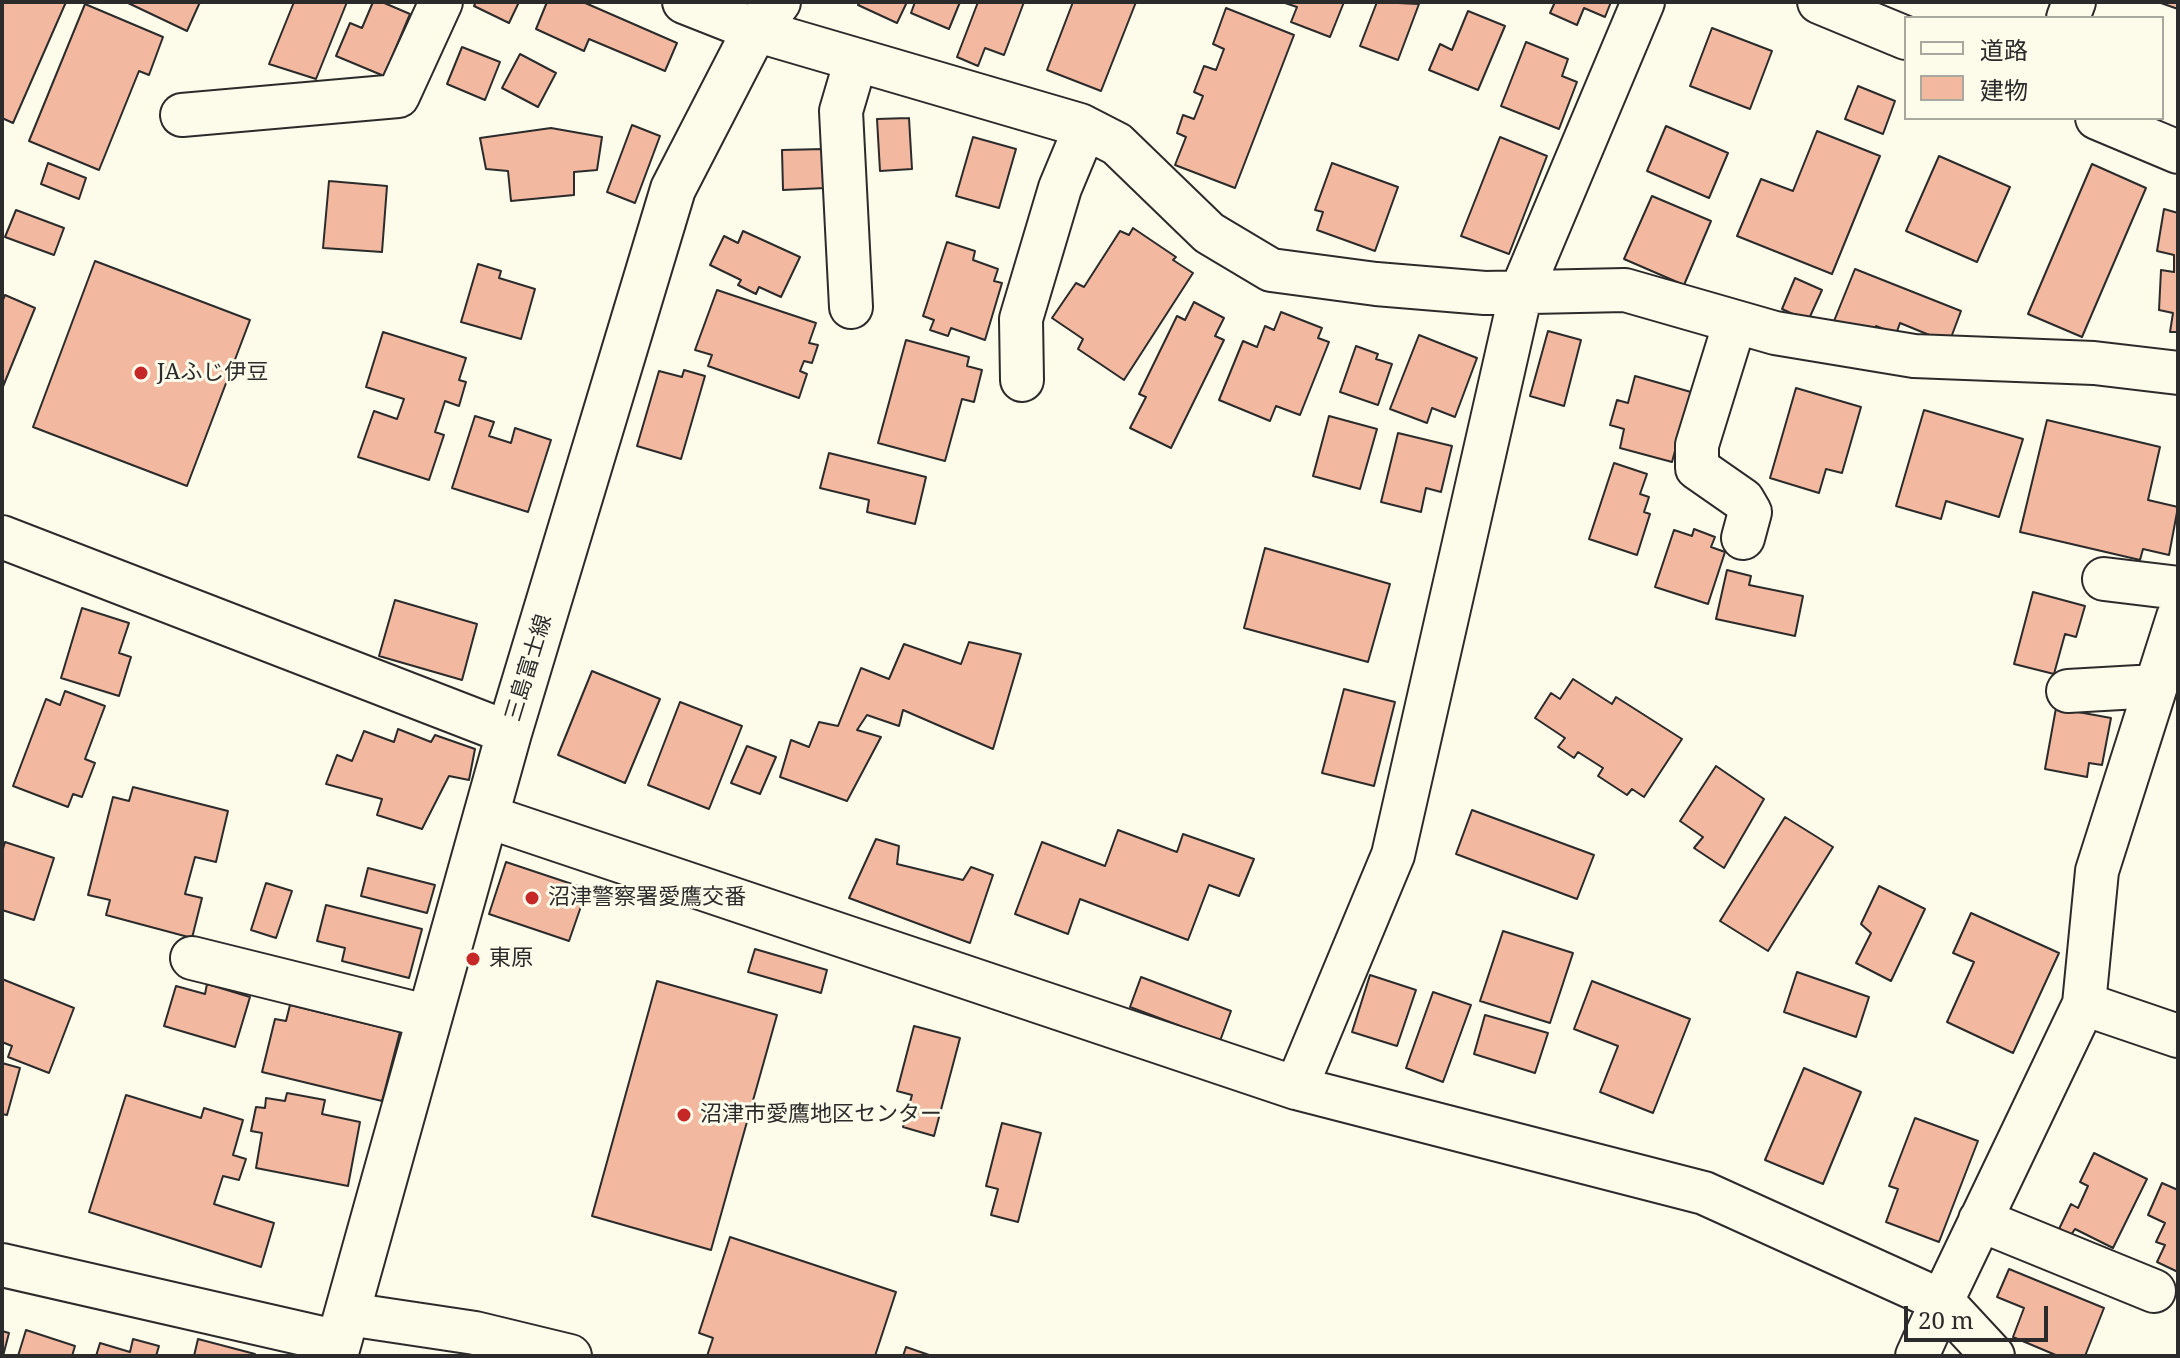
<!DOCTYPE html>
<html>
<head>
<meta charset="utf-8">
<style>
  body { margin:0 }
  #map { position:relative; width:2180px; height:1358px; overflow:hidden; background:#fdfbea; font-family:"Noto Serif","Noto Sans JP",serif }
  canvas { display:block }
  .frame { position:absolute; inset:0; border:4px solid #2b2b2b; pointer-events:none }
  .legend { position:absolute; left:1904px; top:16px; width:260px; height:104px; box-sizing:border-box; background:#fdfbea; border:2px solid #a9a89e; margin:0; padding:10px 14px; list-style:none; font-size:24px; color:#2b2b2b }
  .legend li { display:flex; align-items:center; gap:16px; height:40px }
  .legend b { width:40px; border:2px solid #a9a89e }
  .scale { position:absolute; left:1904px; top:1306px; width:144px; height:36px; box-sizing:border-box; border:4px solid #2b2b2b; border-top:0; padding-left:10px; font-size:24px; line-height:28px; white-space:nowrap; color:#2b2b2b; -webkit-text-stroke:6px #fdfbea; paint-order:stroke }
</style>
</head>
<body>
<div id="map">
<canvas width="2180" height="1358"></canvas>
<div class="frame"></div>
<ul class="legend">
<li><b style="height:10px;background:#fdfbea"></b>道路</li>
<li><b style="height:22px;background:#f2b8a0"></b>建物</li>
</ul>
<div class="scale">20 m</div>
</div>
<script>
const g = document.querySelector('canvas').getContext('2d');
g.lineJoin = 'round';
function fill(path, color) { g.fillStyle = color; g.fill(path, 'evenodd'); }
const toPath = rows => new Path2D(rows.map(r => 'M' + r).join(''));
function trace(path, color, width, dash) { g.strokeStyle = color; g.lineWidth = width; g.lineCap = dash ? 'butt' : 'round'; g.setLineDash(dash || []); g.stroke(path); }
function label(font, color, halo, rows, align = 'center') {
  g.font = font + ' "Noto Serif","Noto Sans JP",serif'; g.lineWidth = 6; g.setLineDash([]); g.textBaseline = 'middle'; g.strokeStyle = halo; g.fillStyle = color; for (const [text, x, y, turn = 0] of rows) {
    g.save(); g.translate(x, y); g.rotate((+turn || 0) * Math.PI / 180); g.textAlign = isNaN(turn) ? turn : align; if (halo) g.strokeText(text, 0, 0); g.fillText(text, 0, 0); g.restore();
  }
}
const building = toPath([
  [2,2,66,2,13,123,2,118,2,2],
  [126,2,200,2,187,31,126,2],
  [294,2,347,2,316,79,269,64,294,2],
  [373,2,382,2,410,14,384,76,336,56,350,23,362,28,373,2],
  [476,2,519,2,509,23,474,6,476,2],
  [547,2,583,2,677,43,665,71,589,39,584,51,536,29,547,2],
  [860,2,907,2,897,23,858,5,860,2],
  [915,2,960,2,949,29,911,13,915,2],
  [978,2,1024,2,1004,55,985,48,978,66,957,57,978,2],
  [1073,2,1136,2,1101,91,1047,70,1073,2],
  [1344,2,1330,37,1291,22,1297,7,1285,3,1344,2],
  [1377,2,1419,4,1398,60,1360,46,1377,2],
  [1555,2,1611,2,1605,17,1584,8,1577,25,1550,13,1555,2],
  [2158,2,2178,2,2178,9,2158,2],
  [85,4,163,37,149,75,139,71,99,170,29,141,85,4],
  [1226,8,1294,35,1235,188,1175,165,1186,137,1177,133,1183,115,1194,119,1203,96,1194,92,1204,66,1216,70,1224,49,1213,44,1226,8],
  [1468,11,1505,26,1478,90,1429,70,1440,44,1452,50,1468,11],
  [1712,28,1772,51,1750,109,1690,86,1712,28],
  [1526,42,1568,59,1562,76,1577,82,1559,129,1501,106,1526,42],
  [462,47,500,62,485,100,447,84,462,47],
  [520,54,556,73,538,107,502,88,520,54],
  [1858,86,1895,101,1883,134,1845,119,1858,86],
  [909,118,912,169,880,171,877,119,909,118],
  [632,125,660,136,635,203,607,192,632,125],
  [1666,126,1728,153,1709,198,1647,171,1666,126],
  [551,128,602,137,597,170,574,172,574,195,511,201,508,171,486,169,480,138,551,128],
  [1817,131,1880,156,1832,274,1737,236,1761,179,1793,191,1817,131],
  [973,137,1016,149,999,208,956,196,973,137],
  [1500,137,1547,156,1509,254,1461,236,1500,137],
  [824,149,825,188,783,190,782,150,824,149],
  [1939,156,2010,187,1977,262,1906,231,1939,156],
  [48,163,86,178,79,199,41,184,48,163],
  [1332,163,1398,187,1375,251,1317,230,1323,212,1315,210,1332,163],
  [2092,164,2146,188,2082,337,2028,314,2092,164],
  [329,181,387,186,382,252,323,248,329,181],
  [1652,196,1711,221,1684,285,1624,259,1652,196],
  [2164,209,2178,213,2178,332,2170,332,2173,313,2159,310,2161,270,2174,272,2174,255,2157,251,2164,209],
  [16,210,64,228,54,255,5,237,16,210],
  [1133,228,1176,257,1173,260,1193,273,1124,380,1078,349,1083,339,1052,318,1076,283,1084,287,1120,231,1129,235,1133,228],
  [743,231,800,257,781,297,759,287,756,294,738,285,741,280,710,265,724,236,738,243,743,231],
  [947,242,975,251,973,260,998,269,994,281,1002,283,985,340,951,328,948,336,930,330,934,320,923,316,947,242],
  [95,261,250,320,187,486,33,427,95,261],
  [478,264,501,271,499,278,535,289,521,339,461,322,478,264],
  [1855,269,1961,311,1949,343,1900,323,1896,334,1876,326,1873,336,1834,321,1855,269],
  [1795,278,1822,290,1808,321,1782,309,1795,278],
  [717,290,816,323,809,343,818,345,812,363,804,361,800,371,807,374,799,398,708,366,712,355,695,350,717,290],
  [5,295,35,308,2,389,2,302,5,295],
  [1194,302,1224,318,1215,336,1224,340,1171,448,1130,428,1146,397,1139,394,1177,316,1185,320,1194,302],
  [1281,312,1322,328,1318,338,1329,342,1300,415,1276,406,1270,421,1219,400,1243,341,1257,347,1265,326,1274,330,1281,312],
  [1548,331,1581,340,1564,406,1530,396,1548,331],
  [383,332,466,358,459,380,466,382,459,406,445,401,435,432,444,435,429,480,358,457,374,411,397,419,404,399,366,387,383,332],
  [1419,335,1477,358,1455,417,1432,408,1427,423,1390,409,1419,335],
  [906,340,969,357,967,366,982,370,974,402,962,399,945,461,878,443,906,340],
  [1356,346,1378,354,1376,359,1392,364,1378,405,1340,392,1356,346],
  [684,370,705,376,681,459,637,446,659,371,682,377,684,370],
  [1635,376,1691,392,1672,462,1620,448,1624,429,1610,425,1617,400,1628,403,1635,376],
  [1796,388,1861,407,1842,473,1826,469,1819,493,1770,478,1796,388],
  [1924,410,2023,439,1999,517,1946,501,1941,519,1896,506,1924,410],
  [475,416,494,422,489,436,511,443,515,428,551,440,528,512,452,488,475,416],
  [1329,416,1377,429,1360,489,1313,476,1329,416],
  [2047,420,2160,447,2148,500,2178,507,2169,555,2143,549,2140,560,2020,532,2047,420],
  [1398,433,1452,446,1441,492,1426,488,1421,512,1381,502,1398,433],
  [829,453,926,477,915,524,867,512,869,500,820,488,829,453],
  [1614,463,1647,474,1640,494,1649,497,1644,512,1650,514,1637,555,1589,539,1614,463],
  [1694,529,1715,537,1711,547,1725,552,1708,604,1655,587,1674,530,1692,536,1694,529],
  [1265,548,1390,584,1368,662,1244,628,1265,548],
  [1727,570,1751,576,1749,585,1803,596,1795,636,1716,619,1727,570],
  [2033,592,2085,606,2076,637,2065,634,2054,674,2014,664,2033,592],
  [395,600,477,624,462,680,379,656,395,600],
  [82,608,129,623,119,653,131,657,119,696,61,678,82,608],
  [969,642,1021,654,993,749,903,710,899,726,867,715,857,730,881,737,847,801,780,777,791,740,809,747,819,722,838,726,861,668,889,679,904,644,961,664,969,642],
  [592,671,660,699,625,783,558,755,592,671],
  [1573,679,1612,704,1616,697,1682,739,1644,797,1632,789,1627,795,1598,776,1603,768,1578,752,1574,758,1558,747,1565,738,1535,718,1551,693,1560,699,1573,679],
  [1344,689,1395,702,1374,786,1322,773,1344,689],
  [65,691,105,706,85,759,95,763,82,797,73,794,68,807,13,786,46,699,60,705,65,691],
  [680,702,742,726,709,809,648,785,680,702],
  [2056,708,2111,718,2102,765,2089,763,2087,777,2045,769,2056,708],
  [398,729,431,742,435,735,475,749,469,780,449,776,422,829,377,815,382,799,326,784,337,755,352,761,364,731,394,742,398,729],
  [747,746,776,757,760,794,731,783,747,746],
  [1716,766,1764,799,1724,868,1694,848,1703,837,1680,821,1716,766],
  [133,787,228,811,216,862,195,857,185,894,202,898,192,938,106,915,110,900,88,895,113,797,129,801,133,787],
  [1472,810,1594,855,1577,899,1456,854,1472,810],
  [1785,817,1833,847,1768,951,1720,921,1785,817],
  [1118,830,1177,852,1183,834,1254,859,1239,896,1209,885,1188,940,1080,899,1068,934,1015,914,1042,842,1105,866,1118,830],
  [876,839,899,846,897,864,963,880,971,867,993,875,970,943,849,898,876,839],
  [5,842,54,858,34,920,2,910,2,852,5,842],
  [506,862,587,889,569,941,489,914,506,862],
  [368,868,435,885,427,913,361,896,368,868],
  [266,883,292,891,276,938,251,930,266,883],
  [1879,886,1925,909,1891,981,1856,963,1871,933,1861,924,1879,886],
  [326,905,422,929,409,978,342,961,345,948,317,941,326,905],
  [1971,913,2059,953,2013,1053,1947,1022,1974,962,1953,953,1971,913],
  [1503,931,1573,953,1550,1023,1480,1001,1503,931],
  [755,949,827,970,821,993,748,972,755,949],
  [1797,972,1869,997,1856,1037,1784,1012,1797,972],
  [1370,975,1416,990,1397,1046,1352,1032,1370,975],
  [1141,977,1231,1011,1220,1041,1130,1007,1141,977],
  [2,979,74,1008,49,1073,8,1057,12,1046,2,1042,2,979],
  [657,981,777,1015,711,1250,592,1216,657,981],
  [1592,981,1690,1019,1653,1113,1600,1092,1618,1046,1574,1029,1592,981],
  [207,984,250,997,235,1047,164,1026,176,986,205,994,207,984],
  [1433,992,1471,1005,1443,1082,1406,1068,1433,992],
  [290,1005,400,1032,382,1101,262,1072,275,1019,286,1021,290,1005],
  [1485,1015,1548,1033,1535,1073,1474,1054,1485,1015],
  [914,1026,960,1038,934,1136,903,1127,912,1095,897,1091,914,1026],
  [2,1063,20,1068,7,1115,2,1114,2,1063],
  [1804,1068,1861,1092,1823,1184,1765,1160,1804,1068],
  [287,1093,325,1100,322,1114,360,1122,348,1186,256,1168,262,1133,251,1131,256,1107,265,1108,266,1098,285,1101,287,1093],
  [126,1095,201,1118,204,1108,243,1120,233,1155,246,1159,239,1180,223,1176,214,1204,274,1223,261,1267,89,1212,126,1095],
  [1915,1118,1978,1141,1939,1242,1886,1222,1898,1189,1889,1186,1915,1118],
  [1002,1123,1041,1133,1018,1222,991,1215,998,1189,986,1186,1002,1123],
  [2094,1153,2147,1179,2113,1248,2075,1229,2071,1235,2059,1229,2071,1204,2078,1208,2088,1186,2080,1182,2094,1153],
  [2162,1183,2178,1190,2178,1272,2157,1262,2165,1245,2156,1242,2165,1223,2148,1215,2162,1183],
  [730,1237,896,1292,875,1356,707,1356,713,1338,699,1333,730,1237],
  [2009,1269,2104,1308,2085,1356,2058,1356,2013,1337,2024,1308,1997,1297,2009,1269],
  [26,1330,75,1346,72,1356,18,1356,26,1330],
  [2,1331,9,1333,3,1356,2,1356,2,1331],
  [133,1339,159,1346,156,1356,96,1356,100,1343,130,1352,133,1339],
  [198,1339,255,1354,254,1356,194,1356,198,1339],
  [906,1347,932,1356,903,1356,906,1347]
]);
fill(building, '#f2b8a0');
trace(building, '#2b2b2b', 2);
const minor = toPath([
  [684,2,755,30,1080,125,1117,144,1209,233,1271,270,1376,284,1485,293,1625,290,1775,333,1914,356,2094,363,2178,373],
  [1819,2,1906,38],
  [2068,18,2074,2],
  [182,115,398,96,441,2],
  [2097,118,2178,152],
  [851,307,841,111,856,60],
  [1735,322,1697,445,1697,468,1743,500,1750,512,1743,538],
  [1022,380,1021,319,1060,188,1085,128],
  [2,537,509,733],
  [2104,579,2178,588],
  [2068,691,2156,686],
  [486,816,1296,1088,1704,1193,1942,1301,2084,1004,2178,1036],
  [192,958,430,1017],
  [2084,1004,2097,871,2178,617],
  [1296,1088,1393,855,1521,292,1643,2],
  [1980,1220,2154,1291],
  [2,1265,339,1342],
  [348,1314,475,1333,570,1356],
  [1917,1356,1942,1301,1993,1356]
]);
const primary = toPath([
  [335,1356,509,733,673,189,755,30,778,2]
]);
trace(minor, '#2b2b2b', 46);
trace(primary, '#2b2b2b', 48);
trace(minor, '#fdfbea', 42);
trace(primary, '#fdfbea', 44);
for (const [x, y, r, color] of [
  [141,373,8,"#c62828"],
  [532,898,8,"#c62828"],
  [473,959,8,"#c62828"],
  [684,1115,8,"#c62828"]
]) { const dot = new Path2D(); dot.arc(x, y, r, 0, 2 * Math.PI); g.fillStyle = color; g.fill(dot); trace(dot, '#fdfbea', 3); }
label('22px', '#2b2b2b', '#fdfbea', [
  ["JAふじ伊豆",157,373],
  ["沼津警察署愛鷹交番",548,898],
  ["東原",489,959],
  ["沼津市愛鷹地区センター",700,1115]
], 'left');
label('22px', '#2b2b2b', '#fdfbea', [
  ["三島富士線",529,668,-73]
]);
</script>
</body>
</html>
